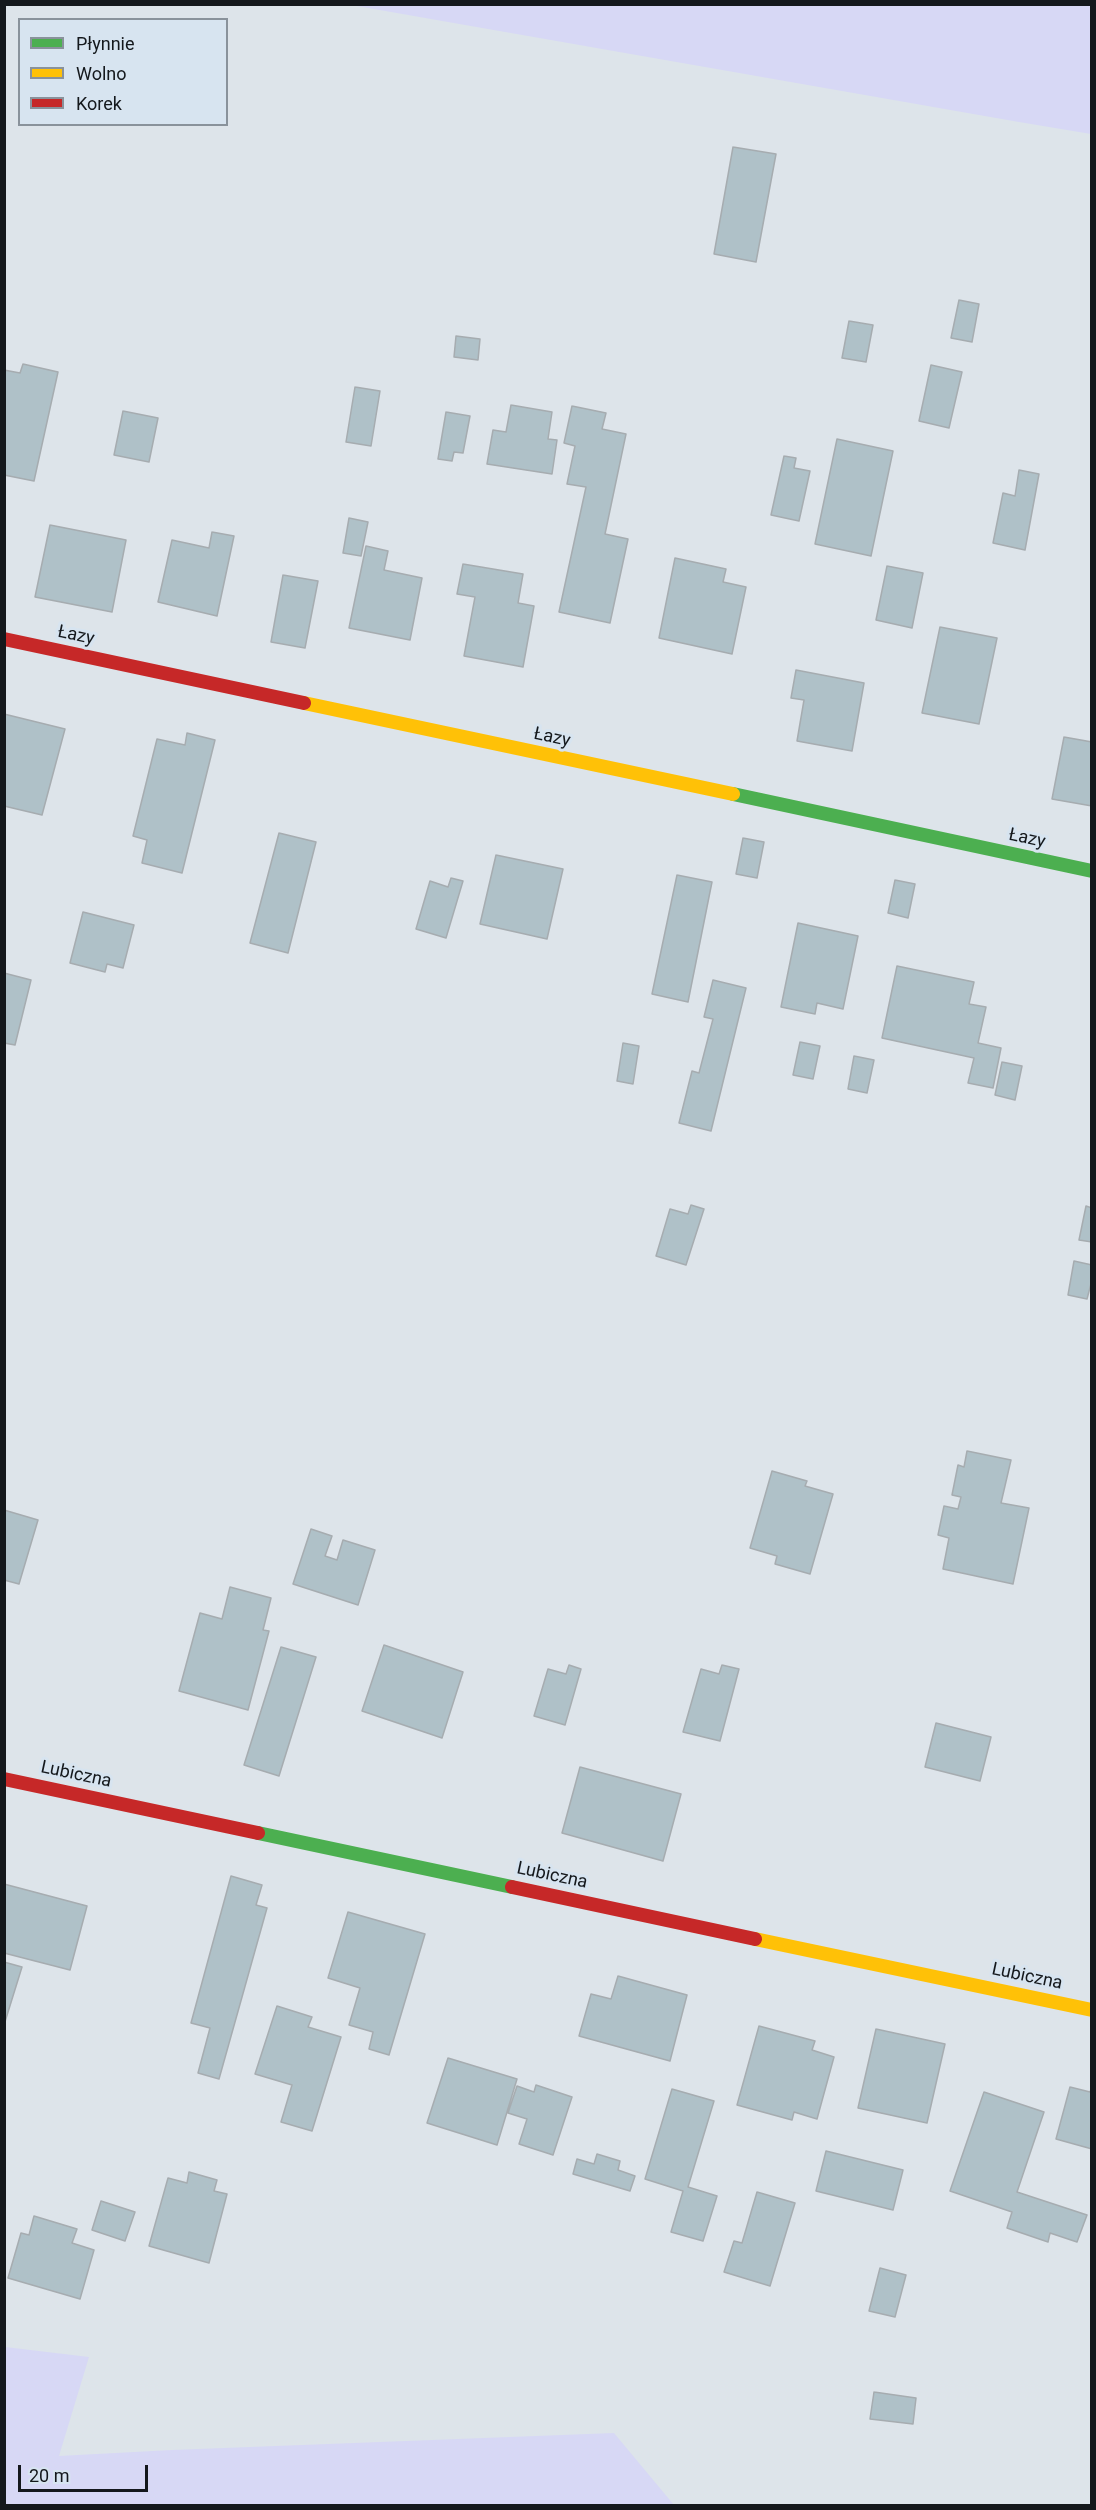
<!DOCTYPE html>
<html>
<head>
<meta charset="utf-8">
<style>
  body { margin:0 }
  #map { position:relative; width:1096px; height:2510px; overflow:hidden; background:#dde4ea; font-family:Roboto,sans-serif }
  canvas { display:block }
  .frame { position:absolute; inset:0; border:6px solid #14181c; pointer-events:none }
  .legend { position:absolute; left:18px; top:18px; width:210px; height:108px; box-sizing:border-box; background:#d7e4f0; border:2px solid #89929b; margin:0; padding:8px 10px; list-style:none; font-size:18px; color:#14181c }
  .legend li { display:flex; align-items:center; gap:12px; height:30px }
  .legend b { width:30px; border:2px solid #89929b }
  .scale { position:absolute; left:18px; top:2465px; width:130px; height:27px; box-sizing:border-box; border:3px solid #14181c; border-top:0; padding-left:8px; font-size:18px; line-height:21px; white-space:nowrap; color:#14181c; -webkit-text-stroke:4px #d7e4f0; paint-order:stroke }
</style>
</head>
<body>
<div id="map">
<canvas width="1096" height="2510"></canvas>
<div class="frame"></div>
<ul class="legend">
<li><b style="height:8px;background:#4caf50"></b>Płynnie</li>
<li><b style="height:8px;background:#ffc107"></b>Wolno</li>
<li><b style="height:8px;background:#c62828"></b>Korek</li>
</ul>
<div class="scale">20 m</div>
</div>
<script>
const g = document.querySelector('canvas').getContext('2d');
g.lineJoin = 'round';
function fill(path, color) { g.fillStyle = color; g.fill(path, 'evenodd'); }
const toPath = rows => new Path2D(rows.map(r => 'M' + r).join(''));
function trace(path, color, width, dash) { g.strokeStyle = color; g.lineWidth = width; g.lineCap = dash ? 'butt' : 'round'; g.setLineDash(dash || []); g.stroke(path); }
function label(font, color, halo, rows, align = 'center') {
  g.font = font + ' Roboto,sans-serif'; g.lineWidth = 6; g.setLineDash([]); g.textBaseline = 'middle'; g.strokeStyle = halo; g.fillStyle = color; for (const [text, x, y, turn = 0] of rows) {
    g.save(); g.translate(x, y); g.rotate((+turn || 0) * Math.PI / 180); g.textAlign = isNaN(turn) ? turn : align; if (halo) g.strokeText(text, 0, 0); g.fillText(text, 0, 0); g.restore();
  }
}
fill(toPath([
  [351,5,1091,5,1091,134,1019,122],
  [5,2347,89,2357,59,2456,172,2450,614,2433,674,2505,5,2505]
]), '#d7d8f5');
const building = toPath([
  [733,147,776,154,756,262,714,254,733,147],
  [959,300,979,304,972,342,951,338,959,300],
  [849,321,873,325,866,362,842,358,849,321],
  [456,336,480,339,478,360,454,357,456,336],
  [23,364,58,372,34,481,4,475,4,370,20,373,23,364],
  [931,365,962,372,949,428,919,421,931,365],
  [355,387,380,391,371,446,346,442,355,387],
  [511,405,552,412,548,439,557,440,552,474,487,464,493,430,506,432,511,405],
  [572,406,606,413,602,429,626,434,605,534,628,539,610,623,559,612,586,487,567,484,575,446,564,443,572,406],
  [123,411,158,418,149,462,114,455,123,411],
  [446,412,470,416,463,453,454,452,452,461,438,459,446,412],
  [837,439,893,451,871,556,815,544,837,439],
  [784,456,796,458,794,468,810,471,799,521,771,515,784,456],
  [1019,470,1039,474,1025,550,993,543,1003,493,1015,496,1019,470],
  [349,518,368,522,361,556,343,553,349,518],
  [50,525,126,540,112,612,35,597,50,525],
  [212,532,234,536,217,616,158,602,172,540,209,548,212,532],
  [366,546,388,551,384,570,422,578,410,640,349,628,366,546],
  [675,558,726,569,723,582,746,587,732,654,659,638,675,558],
  [463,564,523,574,518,603,534,606,523,667,464,656,475,597,457,594,463,564],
  [887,566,923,573,912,628,876,620,887,566],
  [283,575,318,581,305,648,271,642,283,575],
  [940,627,997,638,979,724,922,713,940,627],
  [796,670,864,683,852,751,797,741,804,700,791,698,796,670],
  [4,714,65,729,42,815,4,806,4,714],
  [187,733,215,740,182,873,142,863,147,840,133,836,157,739,185,745,187,733],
  [1064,737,1092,742,1092,806,1052,799,1064,737],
  [279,833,316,842,288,953,250,943,279,833],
  [743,838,764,842,757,878,736,874,743,838],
  [496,855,563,869,547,939,480,924,496,855],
  [677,875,712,882,688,1002,652,994,677,875],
  [451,878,463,881,446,938,416,929,430,881,448,887,451,878],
  [895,880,915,884,908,918,888,913,895,880],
  [83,912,134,925,123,968,107,964,105,972,70,963,83,912],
  [798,923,858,936,843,1009,817,1003,815,1014,781,1007,798,923],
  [897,966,974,982,969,1004,986,1007,978,1043,1001,1048,993,1088,968,1083,974,1058,882,1038,897,966],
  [4,973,31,980,15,1045,4,1043,4,973],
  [713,980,746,988,711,1131,679,1123,692,1071,699,1073,713,1019,704,1017,713,980],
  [800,1042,820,1046,813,1079,793,1075,800,1042],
  [623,1043,639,1046,633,1084,617,1081,623,1043],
  [854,1056,874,1060,867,1093,848,1089,854,1056],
  [1002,1062,1022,1066,1015,1100,995,1095,1002,1062],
  [691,1205,704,1209,686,1265,656,1256,670,1209,688,1214,691,1205],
  [1086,1206,1092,1208,1092,1242,1079,1240,1086,1206],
  [1074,1261,1092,1265,1092,1280,1087,1299,1068,1295,1074,1261],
  [967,1451,1011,1460,1001,1503,1029,1508,1013,1584,943,1569,949,1538,938,1535,944,1506,958,1509,961,1497,952,1495,958,1465,964,1467,967,1451],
  [772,1471,807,1481,805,1486,833,1494,810,1574,775,1564,777,1556,750,1548,772,1471],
  [4,1510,38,1520,19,1584,4,1580,4,1510],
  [311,1529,332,1536,325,1556,337,1560,343,1540,375,1550,358,1605,293,1584,311,1529],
  [230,1587,271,1598,263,1630,269,1631,248,1710,179,1691,200,1613,222,1619,230,1587],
  [384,1645,463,1672,442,1738,362,1711,384,1645],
  [281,1647,316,1657,279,1776,244,1765,281,1647],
  [569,1665,581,1669,565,1725,534,1716,548,1669,566,1674,569,1665],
  [722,1665,739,1669,720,1741,683,1732,701,1669,719,1674,722,1665],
  [936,1723,991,1737,980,1781,925,1767,936,1723],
  [580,1767,681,1794,663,1861,562,1833,580,1767],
  [231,1876,262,1885,256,1905,267,1908,219,2079,198,2073,210,2028,191,2023,231,1876],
  [4,1884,87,1906,70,1970,4,1953,4,1884],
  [348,1912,425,1934,389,2055,369,2049,373,2032,349,2025,360,1988,328,1978,348,1912],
  [4,1962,22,1967,4,2025,4,1962],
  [618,1976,687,1995,670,2061,579,2036,591,1994,611,1999,618,1976],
  [277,2006,312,2017,308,2027,341,2037,312,2131,281,2122,292,2085,255,2074,277,2006],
  [759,2026,815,2041,812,2050,834,2057,817,2119,794,2112,792,2120,737,2105,759,2026],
  [876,2029,945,2044,927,2123,858,2108,876,2029],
  [448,2058,517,2079,497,2145,427,2123,448,2058],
  [536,2085,572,2097,553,2155,519,2144,527,2119,508,2113,517,2086,534,2092,536,2085],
  [1070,2087,1090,2092,1092,2087,1092,2149,1056,2139,1070,2087],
  [672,2089,714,2101,688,2187,717,2196,703,2241,671,2232,683,2191,645,2179,672,2089],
  [984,2092,1044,2112,1017,2192,1087,2215,1077,2242,1050,2233,1048,2242,1007,2228,1012,2212,950,2191,984,2092],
  [826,2151,903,2170,893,2210,816,2191,826,2151],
  [597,2154,620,2161,618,2170,635,2176,630,2191,573,2174,577,2159,594,2164,597,2154],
  [189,2172,217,2180,214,2191,227,2194,209,2263,149,2246,168,2178,187,2183,189,2172],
  [757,2192,795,2203,770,2286,724,2272,734,2241,742,2243,757,2192],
  [101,2201,135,2212,125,2241,92,2230,101,2201],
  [34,2216,77,2229,72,2243,94,2250,80,2299,8,2278,21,2233,29,2235,34,2216],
  [880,2268,906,2275,895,2317,869,2311,880,2268],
  [874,2392,916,2398,913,2424,870,2419,874,2392]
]);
fill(building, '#afc1c8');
trace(building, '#a6acb0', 1.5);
trace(toPath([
  [733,794,1092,871],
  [258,1833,512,1887]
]), '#4caf50', 14);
trace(toPath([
  [304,703,733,794],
  [755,1939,1092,2010]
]), '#ffc107', 14);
trace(toPath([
  [4,639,304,703],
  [4,1779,258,1833],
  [512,1887,755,1939]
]), '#c62828', 14);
label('18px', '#14181c', '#d7e4f0', [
  ["Łazy",76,636,12],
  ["Łazy",552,738,12],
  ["Łazy",1027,839,12],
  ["Lubiczna",76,1775,12],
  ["Lubiczna",552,1876,12],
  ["Lubiczna",1027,1977,12]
]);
</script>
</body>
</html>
